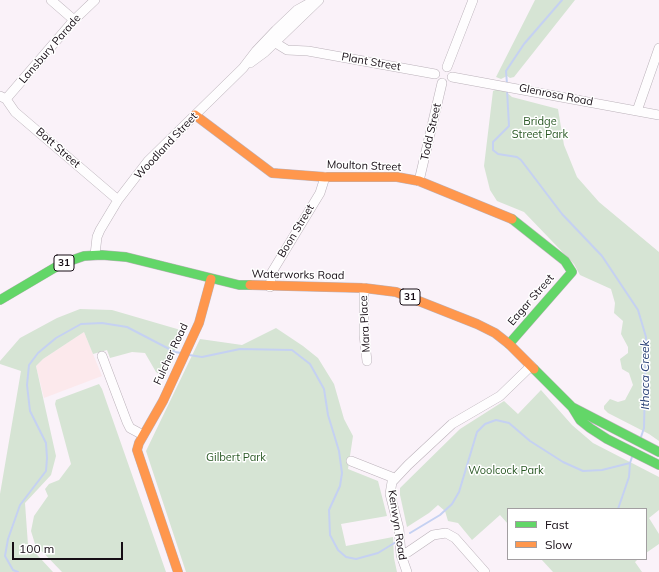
<!DOCTYPE html>
<html>
<head>
<meta charset="utf-8">
<style>
  body { margin:0 }
  #map { position:relative; width:659px; height:572px; overflow:hidden; background:#faf2f9; font-family:Mulish,sans-serif }
  canvas { display:block }
  .legend { position:absolute; left:507px; top:508px; width:140px; height:52px; box-sizing:border-box; background:#fff; border:1px solid #a29ea1; margin:0; padding:5px 7px; list-style:none; font-size:12px; color:#160d15 }
  .legend li { display:flex; align-items:center; gap:8px; height:20px }
  .legend b { width:20px; border:1px solid #a29ea1 }
  .scale { position:absolute; left:12px; top:542px; width:111px; height:18px; box-sizing:border-box; border:2px solid #160d15; border-top:0; padding-left:5px; font-size:12px; line-height:14px; white-space:nowrap; color:#160d15; -webkit-text-stroke:3px #fff; paint-order:stroke }
</style>
</head>
<body>
<div id="map">
<canvas width="659" height="572"></canvas>
<ul class="legend">
<li><b style="height:5px;background:#63d668"></b>Fast</li>
<li><b style="height:5px;background:#ff974d"></b>Slow</li>
</ul>
<div class="scale">100 m</div>
</div>
<script>
const g = document.querySelector('canvas').getContext('2d');
g.lineJoin = 'round';
function fill(path, color) { g.fillStyle = color; g.fill(path, 'evenodd'); }
const toPath = rows => new Path2D(rows.map(r => 'M' + r).join(''));
function trace(path, color, width, dash) { g.strokeStyle = color; g.lineWidth = width; g.lineCap = dash ? 'butt' : 'round'; g.setLineDash(dash || []); g.stroke(path); }
function label(font, color, halo, rows, align = 'center') {
  g.font = font + ' Mulish,sans-serif'; g.lineWidth = 3; g.setLineDash([]); g.textBaseline = 'middle'; g.strokeStyle = halo; g.fillStyle = color; for (const [text, x, y, turn = 0] of rows) {
    g.save(); g.translate(x, y); g.rotate((+turn || 0) * Math.PI / 180); g.textAlign = isNaN(turn) ? turn : align; if (halo) g.strokeText(text, 0, 0); g.fillText(text, 0, 0); g.restore();
  }
}
fill(toPath([
  [84,332,102,376,44,398,36,366,43,359]
]), '#fce9ec');
fill(toPath([
  [535,0,575,0,514,77,510,78,507,76,501,79,496,77],
  [497,89,505,91,512,97,558,109,564,145,577,177,599,202,659,252,659,441,649,434,608,413,604,409,604,406,610,399,618,402,625,400,633,385,629,373,622,369,620,359,628,353,628,347,621,334,623,321,614,313,615,303,611,289,580,275,574,264,524,212,497,201,490,190,484,166,493,91],
  [80,309,112,310,184,331,163,377,156,372,145,353,132,352,110,358,107,350,93,354,84,332,43,359,36,366,56,456,51,475,25,503,28,545,53,572,0,572,0,494,21,371,0,364,0,361,20,338,57,318],
  [276,328,303,346,318,358,334,384,344,419,353,436,348,469,378,481,387,516,341,524,346,546,393,537,394,558,397,572,186,572,146,451,200,339,242,345],
  [99,384,102,389,166,572,62,572,35,544,31,531,34,516,48,496,45,489,49,484,59,480,71,464,55,404,56,400],
  [541,390,572,425,593,443,659,477,659,510,649,518,659,534,659,544,646,553,646,509,508,509,508,524,500,515,472,540,458,523,448,521,445,511,438,505,429,513,407,527,400,495,400,488,460,429,504,401,518,414],
  [541,559,638,559,635,562,642,572,553,572]
]), '#d6e4d4');
trace(toPath([
  [507,84,506,71,524,44,562,0],
  [507,90,509,126,493,142,493,150,498,154,517,157,521,160,562,214,602,256,638,310,646,337,644,428,641,437],
  [189,355,202,357,240,349,292,350,310,364,324,389,328,415,339,451,342,473,340,486,329,510,330,535,338,550,346,557,356,559,378,553,396,542],
  [618,509,629,477,630,463],
  [410,533,440,515,452,504,459,492,477,432,485,424,496,420,509,423,530,441,563,462,583,471,602,470,630,463,632,457],
  [18,572,13,570,5,556,8,539,20,505,46,471,47,458,46,443,30,411,27,385,29,365,38,353,56,338,81,324,102,323,127,327,175,352,181,353]
]), '#c5d1f2', 2);
const street = toPath([
  [51,0,74,20],
  [272,35,274,42,287,50,308,51,435,74],
  [250,63,265,52,319,0],
  [447,67,473,0],
  [452,77,659,115],
  [0,96,6,99,15,112,118,200],
  [6,99,74,20,95,0],
  [637,111,659,48],
  [419,181,442,83],
  [95,255,97,237,100,230,118,200,148,161,243,68,256,51,276,30,297,10,315,0],
  [270,287,272,272,320,193,325,177],
  [364,288,364,335,367,361],
  [102,356,127,422,130,428,143,435],
  [351,461,394,478],
  [401,555,408,552,433,535,446,533,455,538,485,572],
  [407,572,401,555,399,529,390,494,392,482,408,465,452,424,500,396,531,366]
]);
const fast = toPath([
  [0,300,61,264,84,256,102,255,126,257,239,285,250,285],
  [509,344,572,272,565,261,512,219],
  [534,369,572,407,580,420,590,428,607,439,659,465],
  [572,407,659,452]
]);
const slow = toPath([
  [195,115,272,173,325,177,397,177,419,181,512,219],
  [250,285,364,288,396,292,477,324,495,333,509,344,534,369],
  [178,572,137,450,139,443,163,401,199,323,211,279]
]);
trace(street, '#bbb2ba', 10);
trace(fast, '#bbb2ba', 10);
trace(slow, '#bbb2ba', 10);
trace(street, '#fefdfe', 9);
trace(fast, '#63d668', 9);
trace(slow, '#ff974d', 9);
for (const [x, y, w] of [
  [64,263,20],
  [410,297,20]
]) { const box = new Path2D(); box.roundRect(x - w / 2, y - 8, w, 16, 3); g.fillStyle = '#fff'; g.fill(box); trace(box, '#160d15', 1); }
label('bold 10px', '#160d15', null, [
  ["31",64,263],
  ["31",410,297]
]);
label('11px', '#160d15', '#fff', [
  ["Lansbury Parade",50,49,-49],
  ["Plant Street",371,62,10],
  ["Glenrosa Road",556,95,11],
  ["Todd Street",431,132,-77],
  ["Woodland Street",166,146,-47],
  ["Bott Street",58,148,41],
  ["Moulton Street",364,166,2],
  ["Boon Street",296,231,-59],
  ["Waterworks Road",298,275,1],
  ["Eagar Street",531,300,-49],
  ["Mara Place",365,324,-93],
  ["Fulcher Road",171,354,-65],
  ["Kenwyn Road",397,525,81]
]);
label('11px', '#295824', '#fff', [
  ["Bridge",540,122],
  ["Street Park",540,135],
  ["Gilbert Park",236,458],
  ["Woolcock Park",506,471]
]);
label('italic 12px', '#294176', '#fff', [
  ["Ithaca Creek",645,375,-90]
]);
</script>
</body>
</html>
